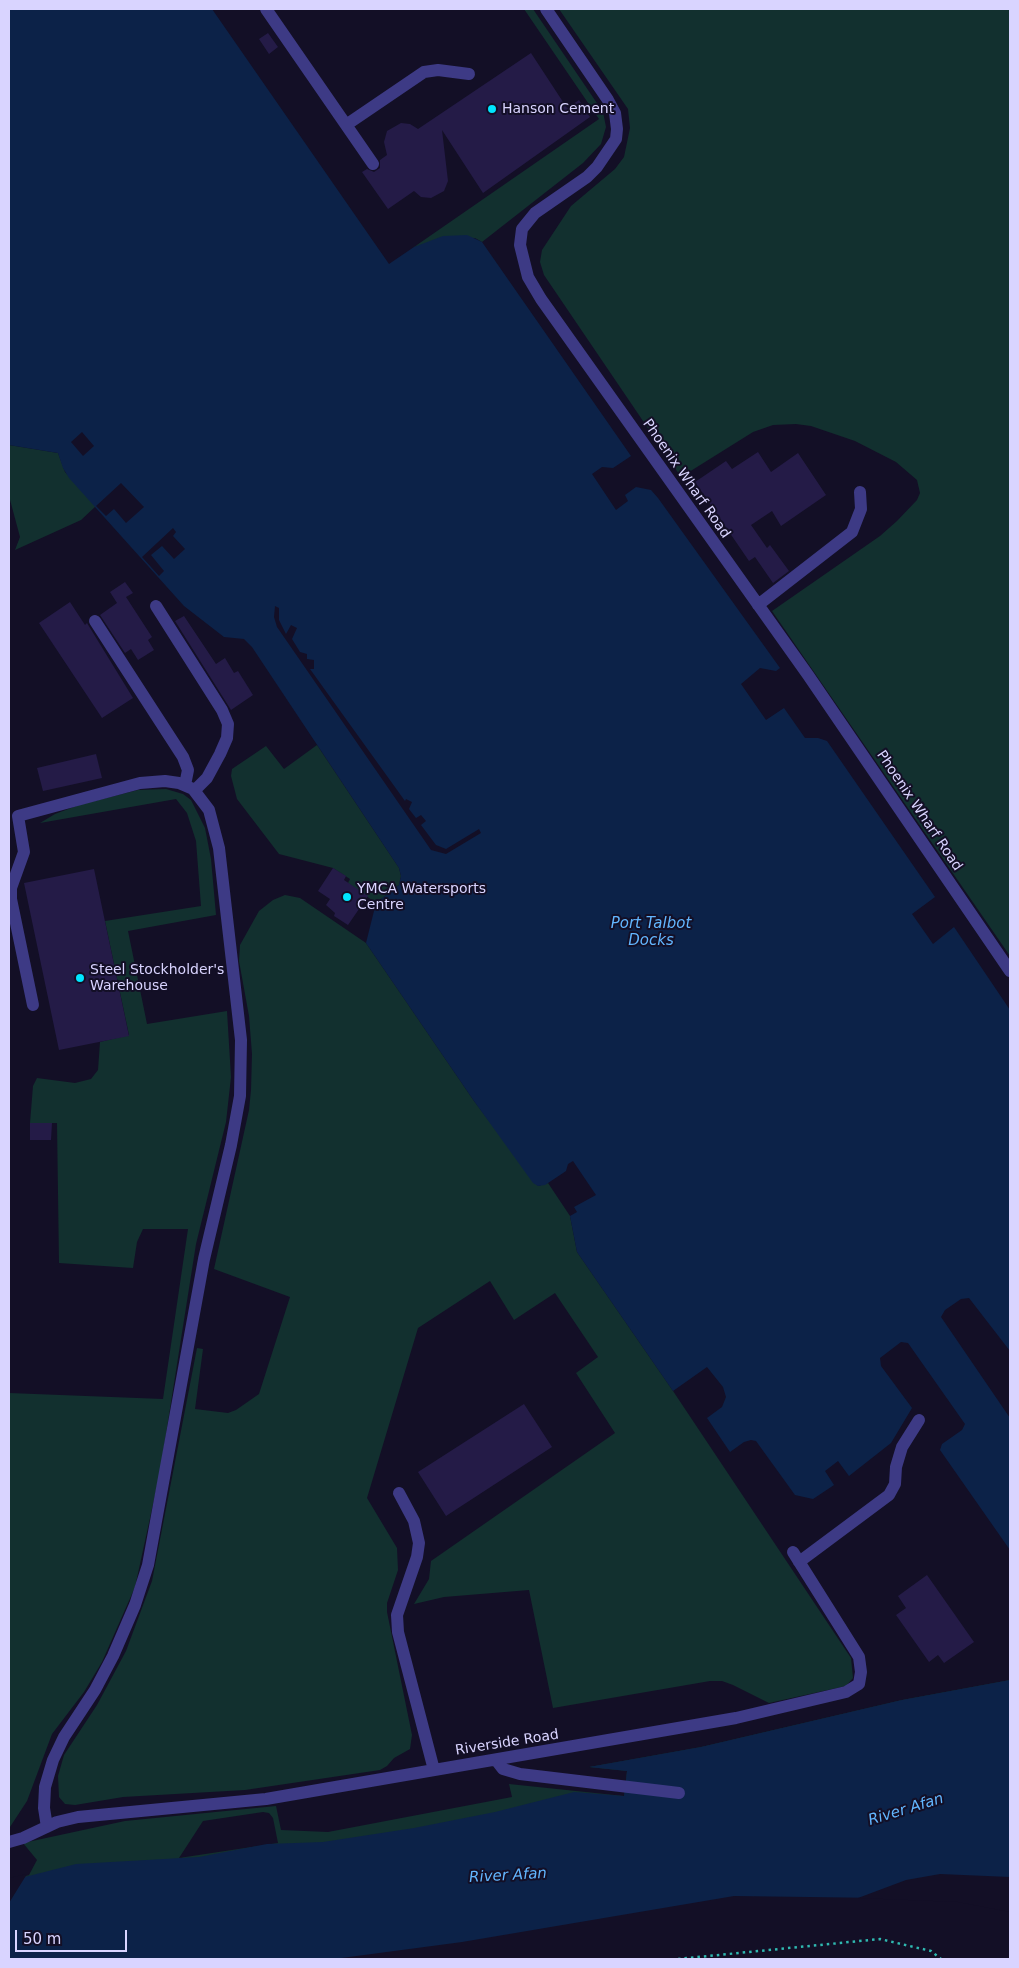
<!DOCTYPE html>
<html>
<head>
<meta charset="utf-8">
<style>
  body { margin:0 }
  #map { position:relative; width:1019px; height:1968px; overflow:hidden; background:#130f26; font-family:"DejaVu Sans",sans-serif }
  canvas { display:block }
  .frame { position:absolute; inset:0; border:10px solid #d9d4ff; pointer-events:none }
  .scale { position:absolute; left:15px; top:1930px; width:112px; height:22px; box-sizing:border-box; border:2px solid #d9d4ff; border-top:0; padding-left:6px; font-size:15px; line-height:18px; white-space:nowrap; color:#d9d4ff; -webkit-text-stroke:4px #130f26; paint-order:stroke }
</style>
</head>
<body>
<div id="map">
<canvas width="1019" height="1968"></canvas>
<div class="frame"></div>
<div class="scale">50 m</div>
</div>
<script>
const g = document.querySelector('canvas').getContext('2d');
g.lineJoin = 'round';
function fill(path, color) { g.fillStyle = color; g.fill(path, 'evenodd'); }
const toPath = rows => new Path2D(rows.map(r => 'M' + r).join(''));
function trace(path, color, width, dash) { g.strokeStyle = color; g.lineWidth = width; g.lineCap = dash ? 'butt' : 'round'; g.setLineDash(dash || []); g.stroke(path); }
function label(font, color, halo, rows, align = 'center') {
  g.font = font + ' "DejaVu Sans",sans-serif'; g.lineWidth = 4; g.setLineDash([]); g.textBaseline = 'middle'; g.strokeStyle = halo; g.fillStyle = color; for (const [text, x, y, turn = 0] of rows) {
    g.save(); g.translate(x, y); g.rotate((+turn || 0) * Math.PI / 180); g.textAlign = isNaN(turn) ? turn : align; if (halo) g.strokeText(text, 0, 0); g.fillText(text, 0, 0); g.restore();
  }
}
fill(toPath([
  [524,9,533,9,603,112,606,127,601,144,583,163,482,242,475,238,414,247,599,119],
  [559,9,1010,9,1010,956,772,611,880,536,897,521,917,500,920,493,917,480,896,462,855,441,811,426,796,424,773,425,753,432,681,477,544,275,540,262,542,250,571,206,615,169,624,157,630,128,628,109],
  [9,445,58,453,65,472,96,506,81,520,15,550,20,537,9,496],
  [317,745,399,868,401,876,399,885,376,903,348,883,350,879,333,868,279,854,237,799,231,776,232,769,266,746,284,769],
  [166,789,183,794,191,800,205,828,211,859,216,915,128,931,147,1024,227,1011,231,1077,226,1122,196,1244,160,1472,135,1587,102,1662,84,1692,52,1734,27,1801,10,1827,9,1393,163,1399,188,1229,143,1229,137,1242,133,1268,59,1263,57,1123,30,1123,33,1086,37,1078,75,1083,91,1079,98,1070,100,1042,129,1035,105,921,201,906,196,841,187,813,176,799,40,823,55,814,79,805,138,790],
  [285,895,300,898,366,943,474,1101,538,1186,548,1183,570,1216,577,1252,673,1391,851,1658,853,1678,846,1686,769,1703,733,1685,722,1681,710,1681,553,1708,529,1590,444,1597,414,1604,429,1579,431,1561,615,1433,576,1373,598,1357,555,1293,514,1320,490,1281,418,1328,367,1498,397,1548,398,1570,387,1603,387,1612,412,1735,410,1749,394,1758,387,1766,380,1770,245,1790,123,1797,75,1805,65,1804,59,1797,58,1776,64,1755,97,1705,126,1651,152,1581,197,1348,203,1349,195,1409,228,1413,236,1410,259,1394,290,1297,214,1269,249,1110,251,1090,252,1054,249,1016,239,961,240,945,259,911,273,900],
  [1010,1680,1010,1762,9,1881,29,1875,37,1860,23,1843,125,1821,276,1806,281,1830,328,1832,512,1797,509,1784,624,1796,627,1771,589,1767,701,1747,902,1700],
  [263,1812,269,1813,273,1818,278,1843,179,1858,203,1821]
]), '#12302f');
fill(toPath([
  [9,9,212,9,389,264,414,247,443,236,467,235,482,242,631,456,613,468,602,467,592,474,616,510,628,501,625,495,636,487,651,490,658,498,780,668,776,671,760,668,741,684,766,720,784,708,805,738,818,738,827,741,935,897,912,914,933,944,954,927,1010,1010,1010,1351,969,1298,961,1299,945,1310,941,1317,1010,1418,1010,1550,940,1450,942,1444,962,1430,965,1424,908,1343,901,1342,880,1358,881,1366,912,1408,891,1443,849,1476,838,1461,825,1471,834,1485,813,1499,795,1495,756,1441,751,1440,744,1442,730,1452,707,1418,722,1407,726,1397,723,1387,707,1367,673,1391,577,1252,570,1216,577,1212,574,1207,596,1195,573,1161,568,1164,566,1171,545,1185,538,1186,533,1183,474,1101,366,943,376,903,399,885,401,876,399,868,252,647,244,639,224,637,184,606,69,478,63,468,58,453,9,445],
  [1010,1680,1010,1910,958,1899,734,1896,462,1942,334,1959,9,1959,9,1881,76,1864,199,1857,267,1844,323,1842,414,1828,495,1812,574,1792,624,1796,627,1771,589,1767,701,1747,902,1700]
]), '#0c2248');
fill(toPath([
  [82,432,94,446,83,456,71,442],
  [121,483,144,507,126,523,114,509,106,516,96,506],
  [173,528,176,532,173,536,185,549,174,559,162,546,151,555,164,571,159,576,142,557],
  [275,606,279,608,279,620,286,634,291,625,297,628,292,639,300,652,307,654,307,659,314,660,314,669,310,669,405,801,406,799,412,802,409,809,416,818,421,815,426,821,421,825,436,845,446,849,479,829,481,833,446,854,431,850,277,627,274,617],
  [27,1874,9,1903,9,1878],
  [940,1874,1010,1877,1010,1912,958,1902,858,1898,906,1880]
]), '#130f26');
fill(toPath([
  [268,33,278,47,269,54,259,39],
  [531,53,567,108,579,100,590,117,483,193,442,130,448,181,444,191,431,198,421,197,414,191,388,209,362,172,367,169,374,172,380,168,380,160,387,155,384,142,387,131,401,123,410,124,418,129],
  [758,452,771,472,798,453,826,495,781,526,772,511,751,525,767,548,770,545,789,571,773,583,755,557,749,561,695,482,726,461,732,469],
  [125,582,133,593,126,597,152,637,148,640,154,650,138,660,131,649,125,653,100,615,117,603,110,592],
  [70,602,85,625,87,623,133,698,102,718,39,623],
  [184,616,216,664,225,658,234,673,238,671,253,695,231,710,175,621],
  [96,754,102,778,43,791,37,768],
  [333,868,346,876,344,880,368,896,348,925,334,916,335,913,326,905,330,899,318,891],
  [94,869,129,1036,59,1050,24,883],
  [30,1123,52,1123,51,1140,30,1140],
  [524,1404,552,1447,446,1516,418,1472],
  [927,1575,974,1642,944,1663,938,1655,929,1662,896,1615,906,1608,898,1596]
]), '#241b47');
trace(toPath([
  [678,1959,880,1939,931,1951,941,1959]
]), '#2fb8b0', 2.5, [2.5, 4]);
trace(toPath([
  [266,9,373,164],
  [546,9,608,100,615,113,617,129,616,139,597,167,587,177,535,213,522,229,520,245,528,277,541,299,808,675,1010,971],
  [346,125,424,72,438,70,469,74],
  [758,605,852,532,861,509,860,492],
  [156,606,222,710,228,724,227,738,220,754,207,778,195,790],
  [95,621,183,757,188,770,185,785],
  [33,1005,11,899,11,888,24,852,18,816,140,783,165,781,179,783,193,789,209,810,219,848,241,1040,240,1096,231,1145,204,1259,148,1565,135,1605,113,1656,95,1690,64,1737,53,1760,45,1787,44,1808,47,1827],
  [399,1493,414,1521,419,1543,417,1557,397,1615,398,1632,434,1770],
  [799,1562,889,1495,895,1484,896,1467,902,1447,919,1420],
  [496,1760,503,1769,520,1774,679,1793],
  [9,1842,23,1838,57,1822,78,1817,266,1799,736,1718,846,1692,859,1684,861,1672,859,1657,793,1552]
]), '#3d3a85', 12);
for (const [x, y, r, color] of [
  [492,109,5,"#00e5ff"],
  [347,897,5,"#00e5ff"],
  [80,978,5,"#00e5ff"]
]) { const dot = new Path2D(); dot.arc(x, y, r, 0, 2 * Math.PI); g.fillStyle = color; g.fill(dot); trace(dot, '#130f26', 2); }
label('14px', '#d9d4ff', '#130f26', [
  ["Hanson Cement",502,109],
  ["YMCA Watersports",357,889],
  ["Centre",357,905],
  ["Steel Stockholder's",90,970],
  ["Warehouse",90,986]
], 'left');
label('14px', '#d9d4ff', '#130f26', [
  ["Phoenix Wharf Road",686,479,55],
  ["Phoenix Wharf Road",919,811,56],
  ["Riverside Road",507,1743,-9]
]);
label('italic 15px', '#62b6ff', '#130f26', [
  ["Port Talbot",651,924],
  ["Docks",651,941],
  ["River Afan",906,1810,-17],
  ["River Afan",508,1876,-3]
]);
</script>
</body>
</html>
